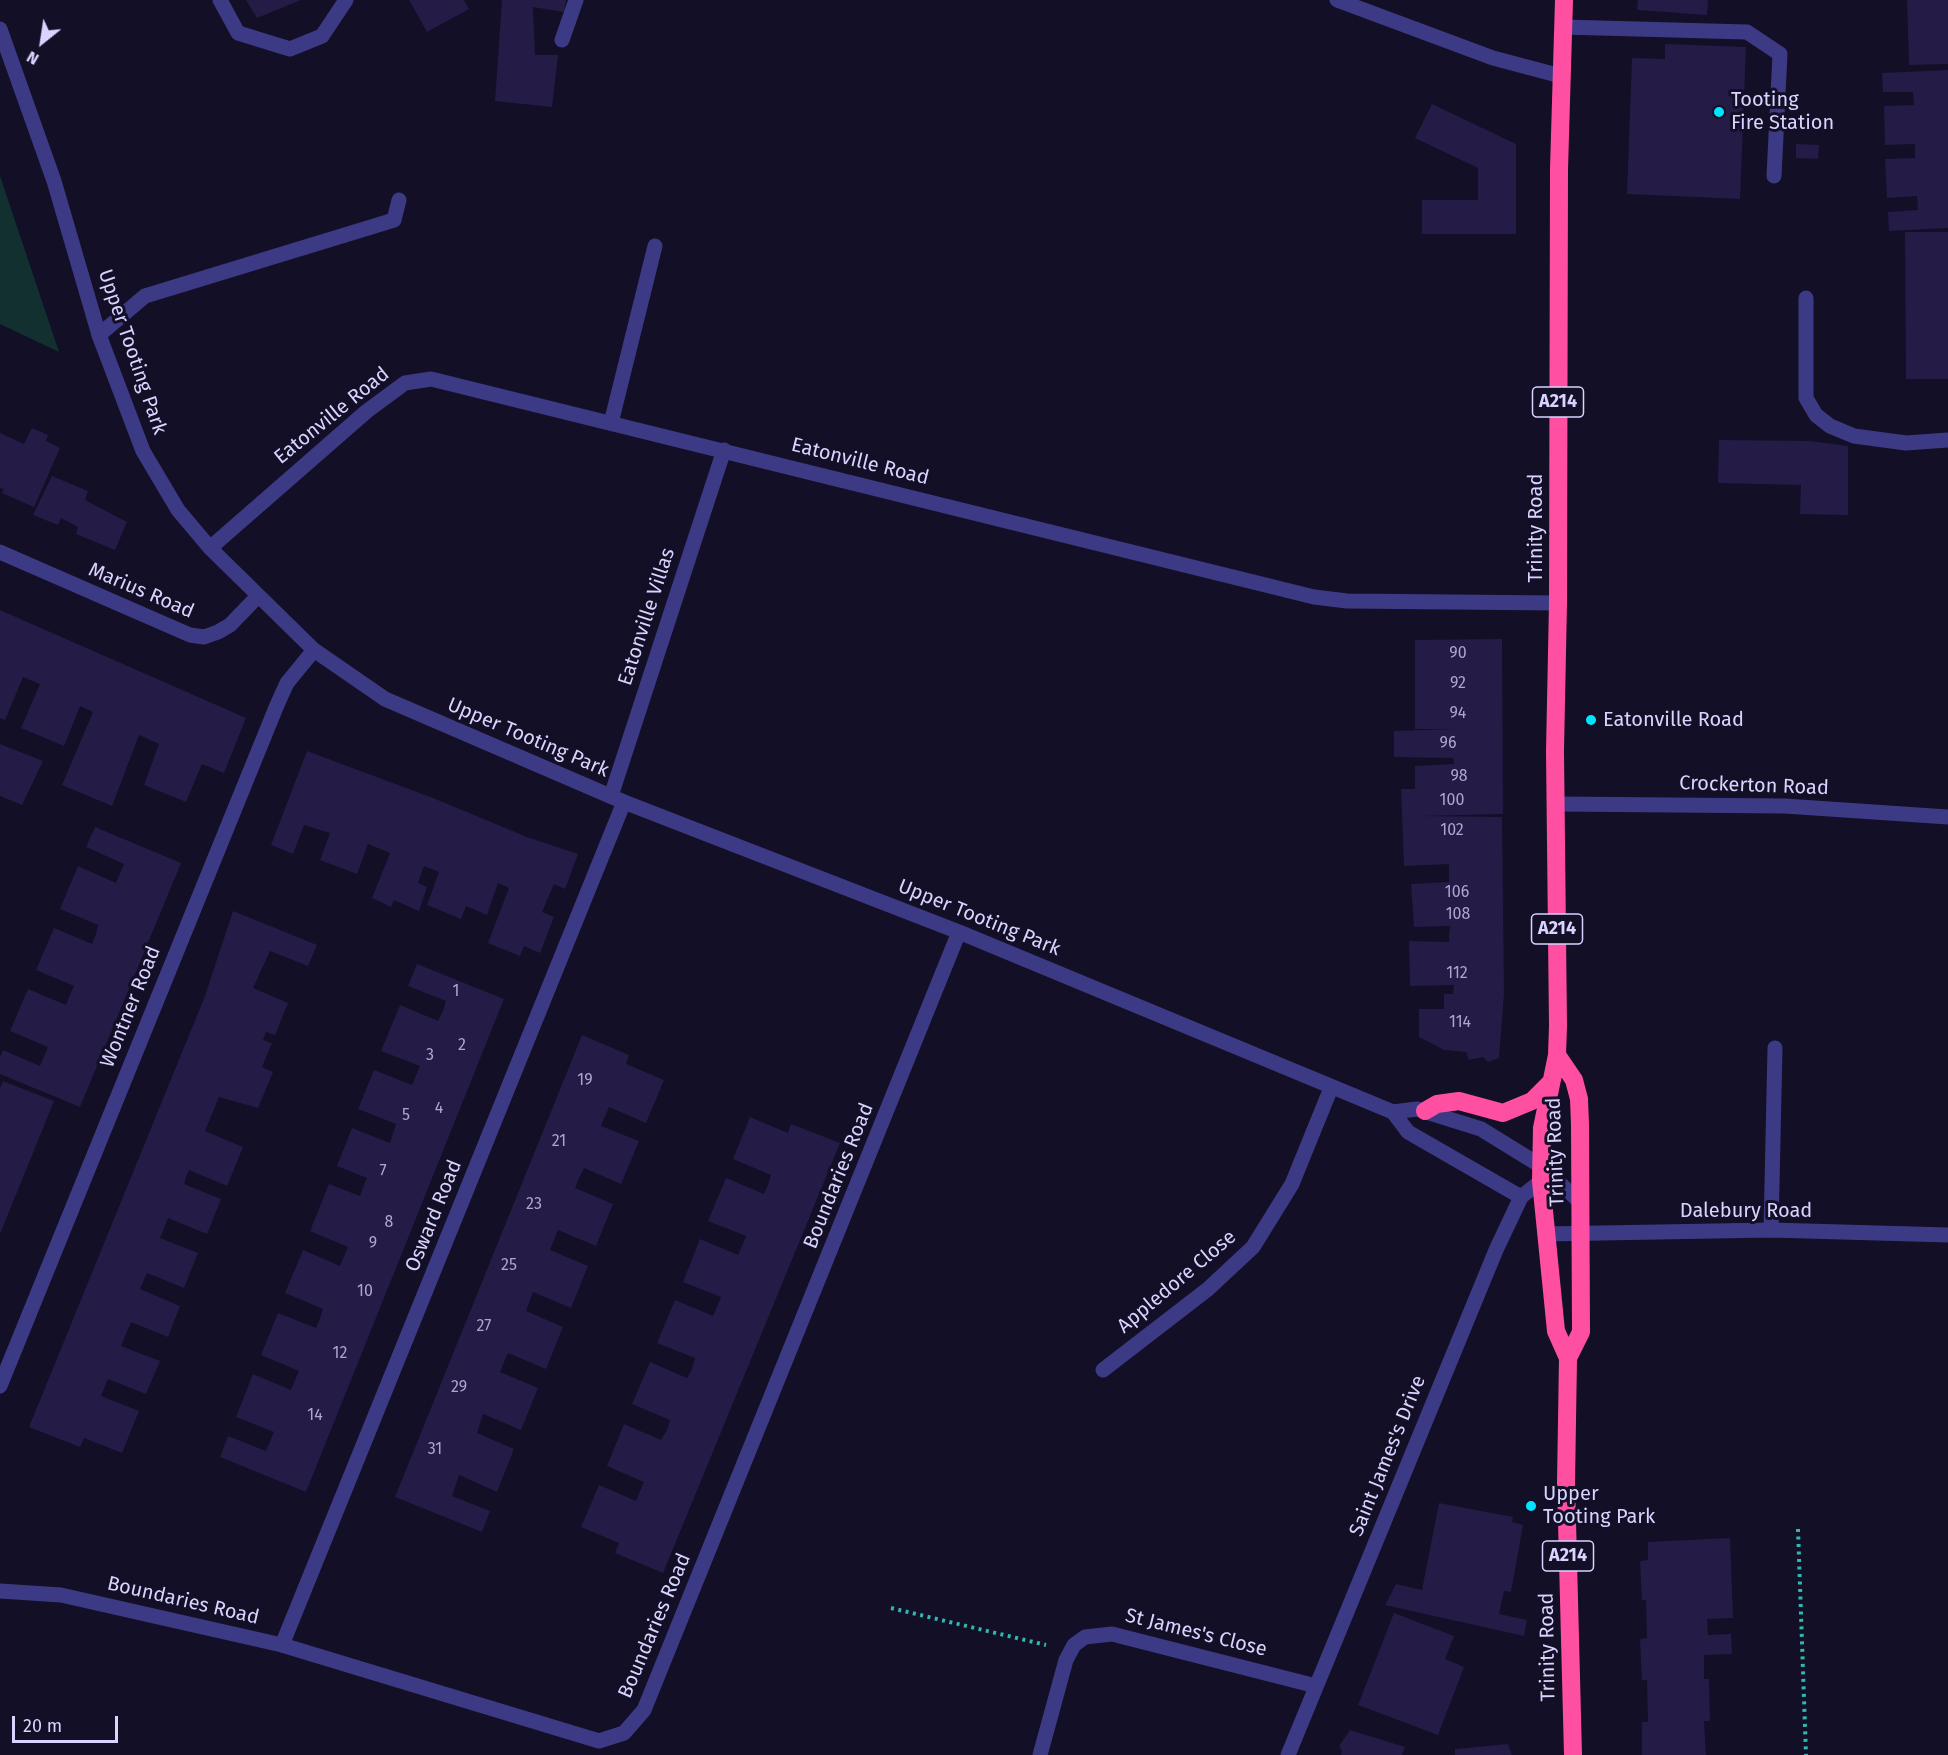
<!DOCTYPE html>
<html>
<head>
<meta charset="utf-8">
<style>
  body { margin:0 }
  #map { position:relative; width:1948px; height:1755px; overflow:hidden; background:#130f26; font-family:"Fira Sans",sans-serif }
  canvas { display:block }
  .north { position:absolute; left:12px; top:12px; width:60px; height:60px; -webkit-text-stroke:4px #130f26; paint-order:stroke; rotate:210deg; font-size:16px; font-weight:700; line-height:24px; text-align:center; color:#d9d4ff }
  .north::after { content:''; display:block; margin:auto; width:21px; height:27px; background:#d9d4ff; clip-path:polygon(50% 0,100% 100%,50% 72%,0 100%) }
  .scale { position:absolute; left:12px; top:1716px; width:106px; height:27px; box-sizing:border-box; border:3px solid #d9d4ff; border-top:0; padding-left:8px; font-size:18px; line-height:21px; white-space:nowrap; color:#d9d4ff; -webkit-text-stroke:4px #130f26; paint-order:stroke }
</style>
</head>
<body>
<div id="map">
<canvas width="1948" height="1755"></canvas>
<div class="north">N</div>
<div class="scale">20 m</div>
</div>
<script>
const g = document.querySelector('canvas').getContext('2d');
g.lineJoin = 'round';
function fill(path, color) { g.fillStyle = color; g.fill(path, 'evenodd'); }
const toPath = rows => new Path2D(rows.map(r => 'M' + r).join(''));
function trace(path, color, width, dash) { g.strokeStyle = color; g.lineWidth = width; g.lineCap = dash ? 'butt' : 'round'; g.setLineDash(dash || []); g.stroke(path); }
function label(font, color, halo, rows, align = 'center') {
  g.font = font + ' "Fira Sans",sans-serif'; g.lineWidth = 6; g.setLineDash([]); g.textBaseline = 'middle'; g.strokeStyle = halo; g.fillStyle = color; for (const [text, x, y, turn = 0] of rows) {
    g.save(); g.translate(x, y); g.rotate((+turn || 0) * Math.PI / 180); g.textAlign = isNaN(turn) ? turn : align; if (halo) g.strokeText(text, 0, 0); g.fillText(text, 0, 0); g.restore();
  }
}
fill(toPath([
  [0,176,59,352,0,324]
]), '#12302f');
fill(toPath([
  [246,0,301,0,257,18],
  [409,0,464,0,469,9,427,32],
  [502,0,566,0,564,12,533,7,535,55,558,55,552,107,495,101],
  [1638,0,1708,0,1707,15,1637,10],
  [1907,0,1948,0,1948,64,1909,65],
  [1665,44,1746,47,1740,199,1627,194,1632,58,1665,59],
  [1948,70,1948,228,1889,231,1888,212,1918,210,1917,196,1887,198,1885,159,1915,158,1915,144,1885,145,1884,106,1914,105,1913,92,1883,92,1882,73],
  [1432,104,1516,144,1516,234,1422,234,1422,200,1478,200,1478,168,1415,138],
  [1796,144,1819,145,1818,159,1796,158],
  [1905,232,1948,232,1948,379,1906,379],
  [32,428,48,435,46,441,60,448,34,507,2,493,4,489,0,488,0,433,24,444],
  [1719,440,1810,441,1848,446,1848,515,1800,514,1801,485,1718,483],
  [52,476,88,491,85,500,127,522,115,550,76,534,78,527,61,518,58,525,33,515],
  [0,610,246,718,224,773,202,764,186,802,144,785,159,744,139,735,112,806,62,785,93,712,80,706,64,746,21,728,40,684,23,677,5,720,0,718],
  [1502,639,1503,814,1423,816,1502,817,1504,993,1499,1058,1488,1062,1483,1057,1469,1060,1466,1052,1444,1050,1419,1037,1419,1009,1444,1009,1444,994,1453,994,1454,985,1410,986,1409,941,1449,942,1449,935,1450,926,1414,927,1411,884,1449,882,1449,864,1404,866,1401,789,1415,789,1415,766,1454,764,1453,758,1394,757,1394,731,1457,729,1415,729,1415,640],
  [0,744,43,761,22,805,0,796],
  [307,751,433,798,527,837,578,854,565,889,554,884,542,912,554,917,540,953,524,946,520,956,488,943,509,888,498,883,487,915,466,906,461,919,427,905,439,872,424,866,418,883,427,887,419,911,394,900,391,907,372,898,390,853,368,844,357,874,320,860,330,833,304,825,293,854,271,845],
  [95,827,181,863,80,1107,0,1074,0,1057,3,1050,40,1066,48,1047,10,1031,28,989,66,1005,70,995,74,986,36,970,54,928,92,944,96,934,98,925,60,909,78,866,116,883,124,864,86,847],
  [233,911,317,945,308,966,270,951,253,988,288,1003,275,1035,266,1032,263,1040,272,1043,262,1067,273,1072,258,1108,219,1097,205,1131,243,1147,227,1186,189,1170,186,1177,184,1184,221,1199,207,1234,168,1218,160,1238,198,1253,184,1288,147,1273,140,1289,180,1306,168,1337,131,1322,121,1346,160,1361,146,1394,108,1379,101,1396,139,1411,122,1453,84,1438,80,1447,29,1427,205,996],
  [417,964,504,999,306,1492,220,1457,228,1436,266,1451,274,1432,236,1417,253,1374,291,1390,295,1380,299,1371,261,1355,278,1313,316,1328,320,1318,323,1309,285,1293,303,1250,340,1266,348,1247,310,1231,329,1184,360,1196,365,1182,367,1178,337,1166,352,1128,390,1143,396,1124,358,1109,374,1070,412,1085,420,1066,381,1051,400,1005,438,1021,443,1011,446,1001,408,986],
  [582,1035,629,1055,626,1064,664,1080,646,1123,609,1107,601,1126,639,1141,621,1184,584,1168,579,1178,575,1188,613,1204,596,1246,558,1230,550,1250,588,1266,571,1308,533,1292,526,1311,563,1327,546,1369,508,1353,504,1362,500,1372,538,1388,521,1430,483,1414,477,1433,514,1449,497,1492,459,1475,452,1496,490,1511,482,1532,395,1497],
  [3,1081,54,1101,0,1234,0,1088],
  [750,1117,788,1133,791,1124,840,1143,663,1573,615,1553,619,1543,581,1527,599,1485,636,1501,640,1491,644,1482,607,1466,624,1424,661,1440,667,1430,670,1420,632,1404,650,1362,687,1378,692,1369,695,1358,657,1343,675,1300,713,1316,717,1307,721,1297,683,1282,700,1239,738,1255,742,1246,746,1236,708,1221,726,1178,764,1194,768,1185,771,1175,733,1159],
  [1439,1503,1513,1517,1512,1522,1523,1525,1511,1592,1504,1591,1499,1614,1527,1620,1524,1636,1385,1605,1396,1584,1422,1590],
  [1730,1538,1733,1618,1707,1619,1708,1635,1731,1634,1732,1654,1704,1655,1704,1679,1709,1679,1710,1721,1704,1721,1706,1755,1642,1755,1642,1722,1648,1722,1647,1680,1642,1680,1640,1639,1647,1638,1646,1600,1642,1600,1640,1561,1648,1560,1648,1542],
  [1394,1613,1454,1636,1445,1659,1464,1667,1438,1735,1358,1705],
  [1350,1730,1405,1747,1402,1755,1341,1755,1342,1751,1339,1746],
  [1508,1744,1512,1755,1455,1755,1455,1749]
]), '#241b47');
trace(toPath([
  [1798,1529,1806,1755],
  [891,1608,1046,1645]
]), '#2fb8b0', 4, [3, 4.5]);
trace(toPath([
  [1563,27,1747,32,1780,54,1774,176],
  [562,40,576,0],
  [1806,298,1806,398,1816,415,1830,426,1854,436,1906,443,1948,440],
  [99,335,145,296,394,220,399,200],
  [611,423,655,246],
  [1771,1230,1775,1048]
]), '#3d3a85', 15);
trace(toPath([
  [220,0,238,33,290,49,322,36,346,0],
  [1337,0,1493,58,1561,76],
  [0,29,54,181,99,335,143,451,178,510,210,548,314,650,385,699,624,802,959,932,1393,1112,1417,1109,1481,1129,1541,1166,1580,1202],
  [210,548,367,411,405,383,431,379,1314,597,1347,601,1558,603],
  [0,552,190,635,204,637,218,632,230,625,258,596],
  [611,796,724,450],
  [1558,804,1785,806,1948,817],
  [1393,1112,1408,1132,1521,1197],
  [1545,1234,1771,1230,1948,1235],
  [1103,1370,1208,1289,1253,1247,1292,1184,1331,1088],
  [0,1386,277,705,287,683,314,650],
  [0,1591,61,1595,282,1645,599,1741,624,1733,644,1710,959,932],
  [282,1645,624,802],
  [1040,1755,1066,1660,1074,1645,1085,1637,1112,1634,1316,1686],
  [1288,1755,1496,1250,1521,1197,1541,1181]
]), '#3d3a85', 15);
trace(toPath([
  [1564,0,1559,169,1558,603,1555,751,1558,1026,1557,1055,1542,1128,1541,1181,1556,1331,1568,1358,1566,1483,1573,1755],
  [1557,1055,1574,1080,1579,1099,1580,1125,1581,1332,1568,1358],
  [1425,1111,1437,1104,1459,1101,1503,1113,1532,1101,1550,1083]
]), '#ff4fa3', 18);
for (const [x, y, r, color] of [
  [1719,112,6,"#00e5ff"],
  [1591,720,6,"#00e5ff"],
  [1531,1506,6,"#00e5ff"]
]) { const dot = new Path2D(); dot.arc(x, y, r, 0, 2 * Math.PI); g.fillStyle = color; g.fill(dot); trace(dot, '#130f26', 2); }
label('16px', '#aca6d1', null, [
  ["90",1458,654],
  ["92",1458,684],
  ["94",1458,714],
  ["96",1448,744],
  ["98",1459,777],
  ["100",1452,801],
  ["102",1452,831],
  ["106",1457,893],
  ["108",1458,915],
  ["112",1457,974],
  ["1",456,992],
  ["114",1460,1023],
  ["2",462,1046],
  ["3",430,1056],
  ["19",585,1081],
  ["4",439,1109],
  ["5",406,1116],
  ["21",559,1142],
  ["7",383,1172],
  ["23",534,1205],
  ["8",389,1223],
  ["9",373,1244],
  ["25",509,1266],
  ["10",365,1292],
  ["27",484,1327],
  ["12",340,1354],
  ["29",459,1388],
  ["14",315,1416],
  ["31",435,1450]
]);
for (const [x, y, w] of [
  [1558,402,51],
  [1557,929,51],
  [1568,1556,51]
]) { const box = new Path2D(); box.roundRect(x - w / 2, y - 15, w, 30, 4.5); g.fillStyle = '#130f26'; g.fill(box); trace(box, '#d9d4ff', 1.5); }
label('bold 18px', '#d9d4ff', null, [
  ["A214",1558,402],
  ["A214",1557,929],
  ["A214",1568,1556]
]);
label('20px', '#d9d4ff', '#130f26', [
  ["Tooting",1731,100],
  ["Fire Station",1731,123],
  ["Eatonville Road",1603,720],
  ["Upper",1543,1494],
  ["Tooting Park",1543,1517]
], 'left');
label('20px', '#d9d4ff', '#130f26', [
  ["Upper Tooting Park",132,352,71],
  ["Eatonville Road",332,416,-39],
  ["Eatonville Road",860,462,14],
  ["Trinity Road",1536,528,-90],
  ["Marius Road",141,591,23],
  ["Eatonville Villas",647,617,-72],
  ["Upper Tooting Park",528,738,23],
  ["Crockerton Road",1754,786,2],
  ["Upper Tooting Park",979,918,22],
  ["Wontner Road",131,1007,-68],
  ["Trinity Road",1556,1152,-92],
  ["Boundaries Road",839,1176,-68],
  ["Dalebury Road",1746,1211],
  ["Osward Road",434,1216,-68],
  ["Appledore Close",1177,1282,-40],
  ["Saint James's Drive",1388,1456,-68],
  ["Boundaries Road",183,1601,13],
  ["Boundaries Road",655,1626,-67],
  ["St James's Close",1196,1633,14],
  ["Trinity Road",1548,1647,-91]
]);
</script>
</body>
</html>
